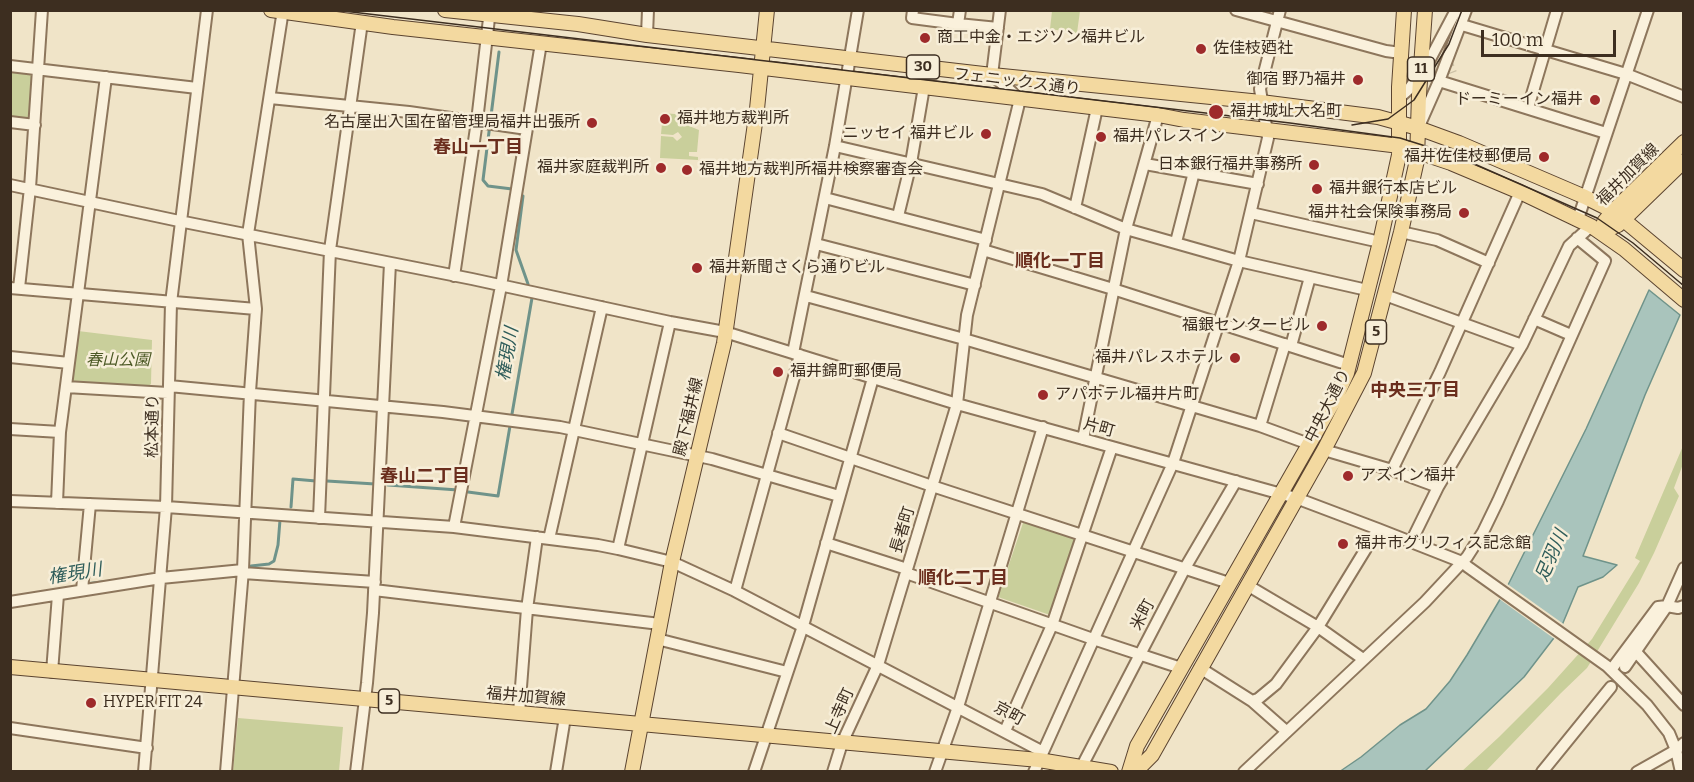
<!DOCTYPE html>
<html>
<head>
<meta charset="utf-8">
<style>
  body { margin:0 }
  #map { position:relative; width:1694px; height:782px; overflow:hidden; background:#f0e4c8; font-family:Bitter,serif }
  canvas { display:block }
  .frame { position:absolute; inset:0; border:12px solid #3d2e20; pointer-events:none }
  .scale { position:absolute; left:1481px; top:30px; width:135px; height:27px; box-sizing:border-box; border:3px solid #3d2e20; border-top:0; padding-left:8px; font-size:18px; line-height:21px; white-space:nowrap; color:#3d2e20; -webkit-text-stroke:4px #f7eed8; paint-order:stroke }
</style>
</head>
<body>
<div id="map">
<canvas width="1694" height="782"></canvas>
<div class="frame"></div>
<div class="scale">100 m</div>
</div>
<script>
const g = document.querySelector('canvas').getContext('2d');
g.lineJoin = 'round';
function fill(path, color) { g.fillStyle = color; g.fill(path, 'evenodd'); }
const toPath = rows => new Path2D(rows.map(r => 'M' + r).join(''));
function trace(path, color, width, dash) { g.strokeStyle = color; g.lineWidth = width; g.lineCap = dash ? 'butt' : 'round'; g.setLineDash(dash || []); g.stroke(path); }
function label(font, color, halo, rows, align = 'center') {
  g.font = font + ' Bitter,"Noto Sans JP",serif'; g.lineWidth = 5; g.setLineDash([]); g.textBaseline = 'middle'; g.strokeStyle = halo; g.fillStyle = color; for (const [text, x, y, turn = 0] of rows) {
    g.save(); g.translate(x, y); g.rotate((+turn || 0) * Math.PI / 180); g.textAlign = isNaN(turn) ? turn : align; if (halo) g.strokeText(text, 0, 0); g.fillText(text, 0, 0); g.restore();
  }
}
fill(toPath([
  [1052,11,1080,11,1077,33,1050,29],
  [11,69,36,72,32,122,11,119],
  [663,113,686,115,689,126,699,130,697,152,689,152,689,156,698,157,698,160,660,158,661,136,673,137,677,141,682,137,678,132,673,135,661,134],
  [78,331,152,340,151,384,146,388,71,382],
  [1683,446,1683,464,1674,488,1679,496,1654,553,1639,583,1587,668,1561,693,1486,771,1461,772,1499,737,1548,688,1592,639,1640,561,1635,558],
  [1024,520,1075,537,1050,615,998,597],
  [238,718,343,727,339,771,233,771]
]), '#c9cf9b');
const water = toPath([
  [1649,290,1680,315,1645,395,1583,556,1617,565,1603,577,1578,587,1560,630,1524,677,1425,771,1339,772,1361,757,1400,725,1426,709,1450,681,1467,655,1505,591,1586,429,1649,290]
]);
fill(water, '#a9c4bc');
trace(water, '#6f938a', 1.5);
fill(toPath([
  [1506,583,1565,625,1556,640,1498,598]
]), '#f0e4c8');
trace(toPath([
  [499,52,483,180,488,186,512,189],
  [523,196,516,250,528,284],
  [512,414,532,298],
  [327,481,375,484],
  [388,485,458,490],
  [468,492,498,496,510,426],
  [291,507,293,479,316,481],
  [251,566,269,564,274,561,278,545,280,520,283,520],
  [85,584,102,582]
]), '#6f938a', 3);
trace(toPath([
  [1446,58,1452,73]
]), '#ccc0a6', 10, [10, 5]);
const minor = toPath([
  [913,10,912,18,958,24],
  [960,10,958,24,998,28],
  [1236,10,1386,51,1401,53],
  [1462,25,1626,74,1684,97],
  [647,35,648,10],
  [10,66,197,88],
  [1439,81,1606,133],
  [270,98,409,112,527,129],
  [1399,98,1409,89,1427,65,1456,10],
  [1528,108,1557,10],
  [10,122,35,125],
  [1420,124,1439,81,1466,10],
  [835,146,1042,194,1126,229,1239,261,1367,290],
  [1145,164,1258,184],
  [10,185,179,221,472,279,670,322,725,332,957,404,1296,498,1378,529,1462,562,1468,567,1607,666,1647,705,1669,733,1676,750,1681,772],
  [825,198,986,240],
  [1075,208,1097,108],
  [1251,213,1380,242],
  [898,216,911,163,924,87],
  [1578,219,1648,10],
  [1401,232,1437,240,1489,263],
  [1176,242,1194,172],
  [816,244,975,285],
  [983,250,1113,289,1349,365],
  [454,276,477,121,490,10],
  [10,288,256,309],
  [19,288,30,188,42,10],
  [1385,295,1522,345],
  [806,296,964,339,1260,426,1309,444],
  [1534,319,1571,335],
  [1291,346,1310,277],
  [793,353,835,146,858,10],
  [10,357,69,363],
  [169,386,443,412,560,427,712,459,839,496],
  [66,387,168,393],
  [1260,426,1285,344],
  [10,429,60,432],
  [778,433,932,486,1229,583],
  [1083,439,1126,229,1158,115],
  [1324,450,1392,470,1438,487],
  [1392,470,1440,372,1520,192],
  [10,501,166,507,454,527,598,545,618,549,672,562,735,591,1043,752],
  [57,503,60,432,106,77],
  [319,518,330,250,362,22],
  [454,527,501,286,541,43],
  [549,539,602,307],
  [1411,542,1438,487,1522,345,1569,246,1591,226],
  [826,543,907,569],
  [618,549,670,322],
  [243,573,375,582],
  [906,573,1093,639,1181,668],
  [1247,585,1318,627,1363,659],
  [82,590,90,504],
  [374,590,660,624],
  [735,591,800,355],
  [10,602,161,578,243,570],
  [657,639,787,672],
  [1636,652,1684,705],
  [1625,667,1667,606,1684,568],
  [1200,668,1252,701,1286,731],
  [1611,670,1658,607,1667,606,1678,608,1684,606],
  [52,672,58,595],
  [1252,701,1258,699,1276,684,1318,627,1378,529],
  [519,713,527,609,537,537],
  [10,728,147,748],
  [1005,731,1052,625,1112,447],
  [1082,766,1185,568,1236,481],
  [144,772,166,507,171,303,207,10],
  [226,772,243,570,250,392,256,309,248,234,283,10],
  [356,772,367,683,373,613,390,263],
  [556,772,565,717],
  [754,772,803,626,873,378],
  [833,772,842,743,878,665,957,404,967,315,1020,99,992,75,1000,10],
  [935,772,958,707,1043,427],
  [1034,772,1173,463,1239,261,1268,138,1260,89,1280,10],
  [1244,772,1425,602,1467,557,1483,532,1498,501,1605,261,1577,238],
  [1542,772,1611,687],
  [1637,772,1676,750,1684,743]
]);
const major = toPath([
  [271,10,393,27,739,65,1158,115,1184,120,1400,146,1451,163,1520,192,1591,226,1624,249,1684,300],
  [445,10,578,24,647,35,992,75,1261,102,1378,117,1418,128,1459,143,1585,197,1613,211,1684,270],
  [1602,232,1604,222,1613,211,1684,142],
  [1602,232,1618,225,1684,161],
  [10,667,1039,760,1111,772],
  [632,772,672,562,724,343,757,109,767,10],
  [1129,772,1137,746,1336,397,1347,373,1380,242,1399,155,1399,87,1404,10],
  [1135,772,1152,755,1324,450,1364,373,1401,232,1417,160,1419,95,1425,10]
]);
trace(minor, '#8d765c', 14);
trace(major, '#5b4430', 16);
trace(minor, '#faf1dc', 10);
trace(major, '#f3d9a0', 14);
trace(toPath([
  [335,10,1290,123,1400,138,1454,155,1597,218,1633,243,1684,286],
  [1352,125,1388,119,1414,100,1449,44,1462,10]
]), '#3d2e20', 1.5);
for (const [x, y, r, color] of [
  [925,38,6,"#9e2a2b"],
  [1201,49,6,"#9e2a2b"],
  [1358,80,6,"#9e2a2b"],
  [1595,100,6,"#9e2a2b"],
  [1216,112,8,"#9e2a2b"],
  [665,119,6,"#9e2a2b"],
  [592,123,6,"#9e2a2b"],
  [986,134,6,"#9e2a2b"],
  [1101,137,6,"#9e2a2b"],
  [1544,157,6,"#9e2a2b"],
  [1314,165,6,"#9e2a2b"],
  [661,168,6,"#9e2a2b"],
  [687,170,6,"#9e2a2b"],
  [1317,189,6,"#9e2a2b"],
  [1464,213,6,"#9e2a2b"],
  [697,268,6,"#9e2a2b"],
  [1322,326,6,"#9e2a2b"],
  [1235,358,6,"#9e2a2b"],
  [778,372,6,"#9e2a2b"],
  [1043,395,6,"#9e2a2b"],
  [1348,476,6,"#9e2a2b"],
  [1343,544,6,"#9e2a2b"],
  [91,703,6,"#9e2a2b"]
]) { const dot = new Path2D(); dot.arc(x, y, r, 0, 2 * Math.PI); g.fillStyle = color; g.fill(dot); trace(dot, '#f7eed8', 2); }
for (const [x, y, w] of [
  [923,67,33],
  [1421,69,27],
  [1376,332,21],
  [389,701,21]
]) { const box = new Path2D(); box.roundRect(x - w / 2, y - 12, w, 24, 4.5); g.fillStyle = '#f7eed8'; g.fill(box); trace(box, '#3d2e20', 1.5); }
label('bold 15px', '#3d2e20', null, [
  ["30",923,67],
  ["11",1421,69],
  ["5",1376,332],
  ["5",389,701]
]);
label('16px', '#3d2e20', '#f7eed8', [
  ["商工中金・エジソン福井ビル",937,38],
  ["佐佳枝廼社",1213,49],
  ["御宿 野乃福井",1346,80,"right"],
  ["ドーミーイン福井",1583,100,"right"],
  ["福井城址大名町",1230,112],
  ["福井地方裁判所",677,119],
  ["名古屋出入国在留管理局福井出張所",580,123,"right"],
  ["ニッセイ 福井ビル",974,134,"right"],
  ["福井パレスイン",1113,137],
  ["福井佐佳枝郵便局",1532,157,"right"],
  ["日本銀行福井事務所",1302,165,"right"],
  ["福井家庭裁判所",649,168,"right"],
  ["福井地方裁判所福井検察審査会",699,170],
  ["福井銀行本店ビル",1329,189],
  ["福井社会保険事務局",1452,213,"right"],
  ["福井新聞さくら通りビル",709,268],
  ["福銀センタービル",1310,326,"right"],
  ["福井パレスホテル",1223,358,"right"],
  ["福井錦町郵便局",790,372],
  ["アパホテル福井片町",1055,395],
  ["アズイン福井",1360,476],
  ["福井市グリフィス記念館",1355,544],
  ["HYPER FIT 24",103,703]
], 'left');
label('16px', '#3d2e20', '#f7eed8', [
  ["フェニックス通り",1017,82,7],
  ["福井加賀線",1628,175,-45],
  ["中央大通り",1328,406,-63],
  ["殿下福井線",689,417,-77],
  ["松本通り",153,426,-89],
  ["片町",1099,428,15],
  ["長者町",903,530,-73],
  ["米町",1143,615,-62],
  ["福井加賀線",526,697,5],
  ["上寺町",840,711,-66],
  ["京町",1009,714,28]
]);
label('italic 16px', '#4d5a26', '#f7eed8', [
  ["春山公園",118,361]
]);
label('bold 18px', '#6b2e1e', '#f7eed8', [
  ["春山一丁目",478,148],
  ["順化一丁目",1060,262],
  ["中央三丁目",1415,391],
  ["春山二丁目",425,477],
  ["順化二丁目",963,579]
]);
label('italic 18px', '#2f5d5a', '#f7eed8', [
  ["権現川",508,354,-80],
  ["足羽川",1552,556,-67],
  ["権現川",75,574,-9]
]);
</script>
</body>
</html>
